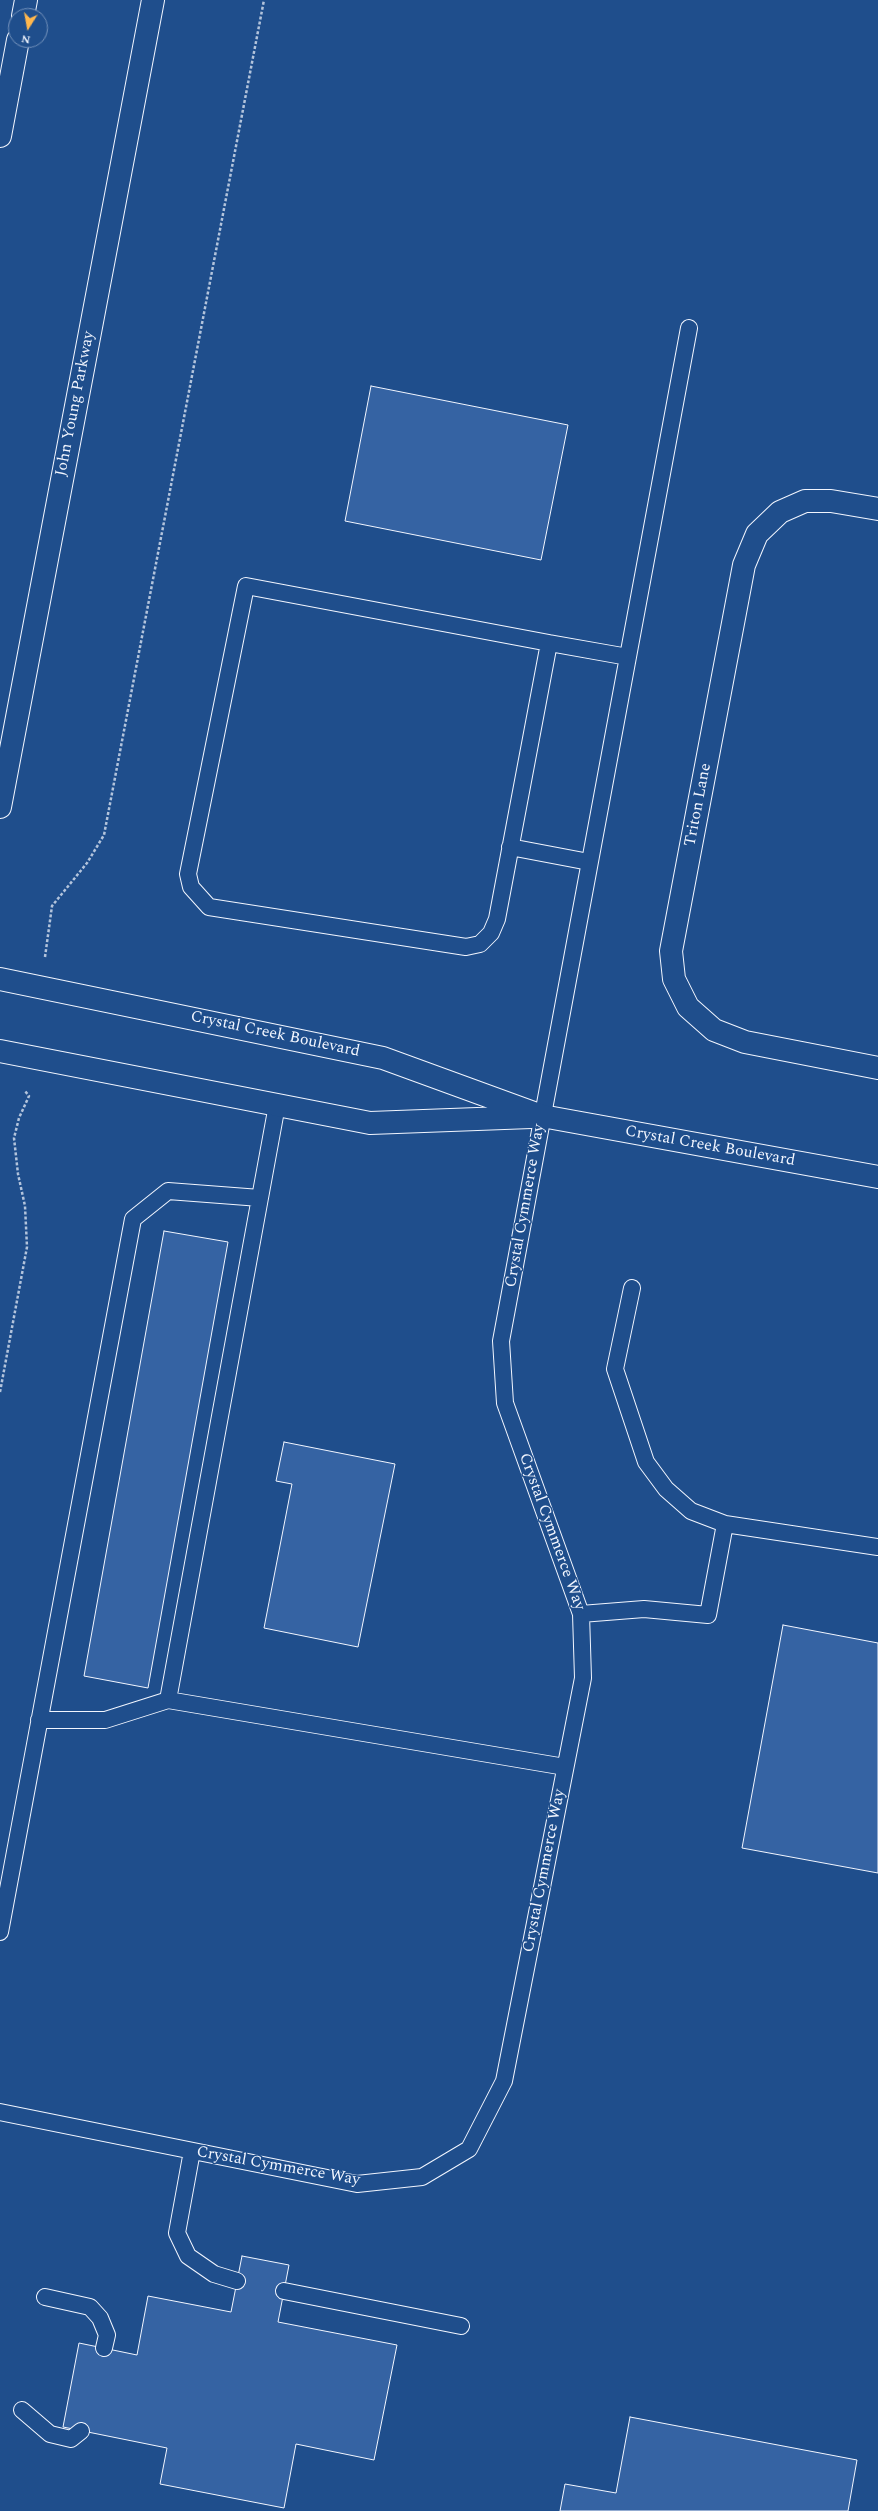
<!DOCTYPE html>
<html>
<head>
<meta charset="utf-8">
<style>
  body { margin:0 }
  #map { position:relative; width:878px; height:2511px; overflow:hidden; background:#1f4e8c; font-family:Spectral,serif }
  canvas { display:block }
  .north { position:absolute; left:8px; top:8px; width:40px; height:40px; box-sizing:border-box; background:#1f4e8c; border:1px solid #7391ba; border-radius:50%; rotate:191deg; font-size:11px; font-weight:700; line-height:16px; text-align:center; color:#f2f6ff }
  .north::after { content:''; display:block; margin:auto; width:14px; height:18px; background:#ffb74d; clip-path:polygon(50% 0,100% 100%,50% 72%,0 100%) }
</style>
</head>
<body>
<div id="map">
<canvas width="878" height="2511"></canvas>
<div class="north">N</div>
</div>
<script>
const g = document.querySelector('canvas').getContext('2d');
g.lineJoin = 'round';
function fill(path, color) { g.fillStyle = color; g.fill(path, 'evenodd'); }
const toPath = rows => new Path2D(rows.map(r => 'M' + r).join(''));
function trace(path, color, width, dash) { g.strokeStyle = color; g.lineWidth = width; g.lineCap = dash ? 'butt' : 'round'; g.setLineDash(dash || []); g.stroke(path); }
function label(font, color, halo, rows, align = 'center') {
  g.font = font + ' Spectral,serif'; g.lineWidth = 3; g.setLineDash([]); g.textBaseline = 'middle'; g.strokeStyle = halo; g.fillStyle = color; for (const [text, x, y, turn = 0] of rows) {
    g.save(); g.translate(x, y); g.rotate((+turn || 0) * Math.PI / 180); g.textAlign = isNaN(turn) ? turn : align; if (halo) g.strokeText(text, 0, 0); g.fillText(text, 0, 0); g.restore();
  }
}
const building = toPath([
  [371,386,568,425,541,560,345,521,371,386],
  [164,1231,228,1242,148,1688,84,1676,164,1231],
  [284,1442,395,1464,358,1647,264,1628,292,1484,276,1481,284,1442],
  [783,1625,878,1643,878,1873,742,1848,783,1625],
  [242,2256,289,2265,278,2322,397,2345,374,2460,296,2444,284,2508,160,2484,167,2448,63,2427,79,2343,137,2355,148,2296,231,2312,242,2256],
  [630,2417,857,2460,848,2511,560,2511,565,2484,616,2493,630,2417]
]);
fill(building, '#3563a3');
trace(building, '#f2f6ff', 1);
const lane = toPath([
  [549,643,497,919,491,933,480,944,466,947,209,907,191,887,188,874,246,586,549,643,628,657],
  [510,847,589,862],
  [632,1288,615,1369,646,1462,666,1489,691,1511,725,1524,878,1547],
  [581,1614,644,1609,708,1615,725,1524],
  [168,1700,277,1105],
  [39,1720,105,1720,168,1700,565,1767],
  [0,1932,133,1219,168,1191,260,1198],
  [0,2112,357,2184,422,2177,469,2149,504,2081,583,1678,581,1614,505,1403,501,1341,689,328],
  [192,2151,177,2233,188,2256,214,2274,237,2281],
  [284,2291,461,2326],
  [45,2297,90,2307,100,2318,107,2335,104,2348],
  [22,2410,50,2434,71,2439,81,2431]
]);
const street = toPath([
  [878,509,831,501,805,501,780,512,757,534,744,565,671,951,674,979,688,1007,714,1030,745,1042,878,1068],
  [0,979,383,1058,542,1116,878,1177],
  [0,1051,370,1123,531,1117]
]);
const highway = toPath([
  [23,16,26,0],
  [0,136,18,40],
  [0,807,153,0]
]);
trace(lane, '#f2f6ff', 18);
trace(street, '#f2f6ff', 24);
trace(highway, '#f2f6ff', 24);
trace(toPath([
  [45,957,52,906,87,863,104,835,264,0],
  [0,1392,27,1247,25,1206,18,1174,14,1138,19,1118,29,1096,25,1091]
]), '#b3c4dc', 2.5, [3, 2]);
trace(lane, '#1f4e8c', 16);
trace(street, '#1f4e8c', 22);
trace(highway, '#1f4e8c', 22);
label('16px', '#f2f6ff', '#1f4e8c', [
  ["John Young Parkway",76,404,-79],
  ["Triton Lane",699,805,-79],
  ["Crystal Creek Boulevard",275,1035,12],
  ["Crystal Creek Boulevard",710,1147,10],
  ["Crystal Cymmerce Way",526,1206,-80],
  ["Crystal Cymmerce Way",551,1532,70],
  ["Crystal Cymmerce Way",545,1871,-79],
  ["Crystal Cymmerce Way",278,2167,10]
]);
</script>
</body>
</html>
